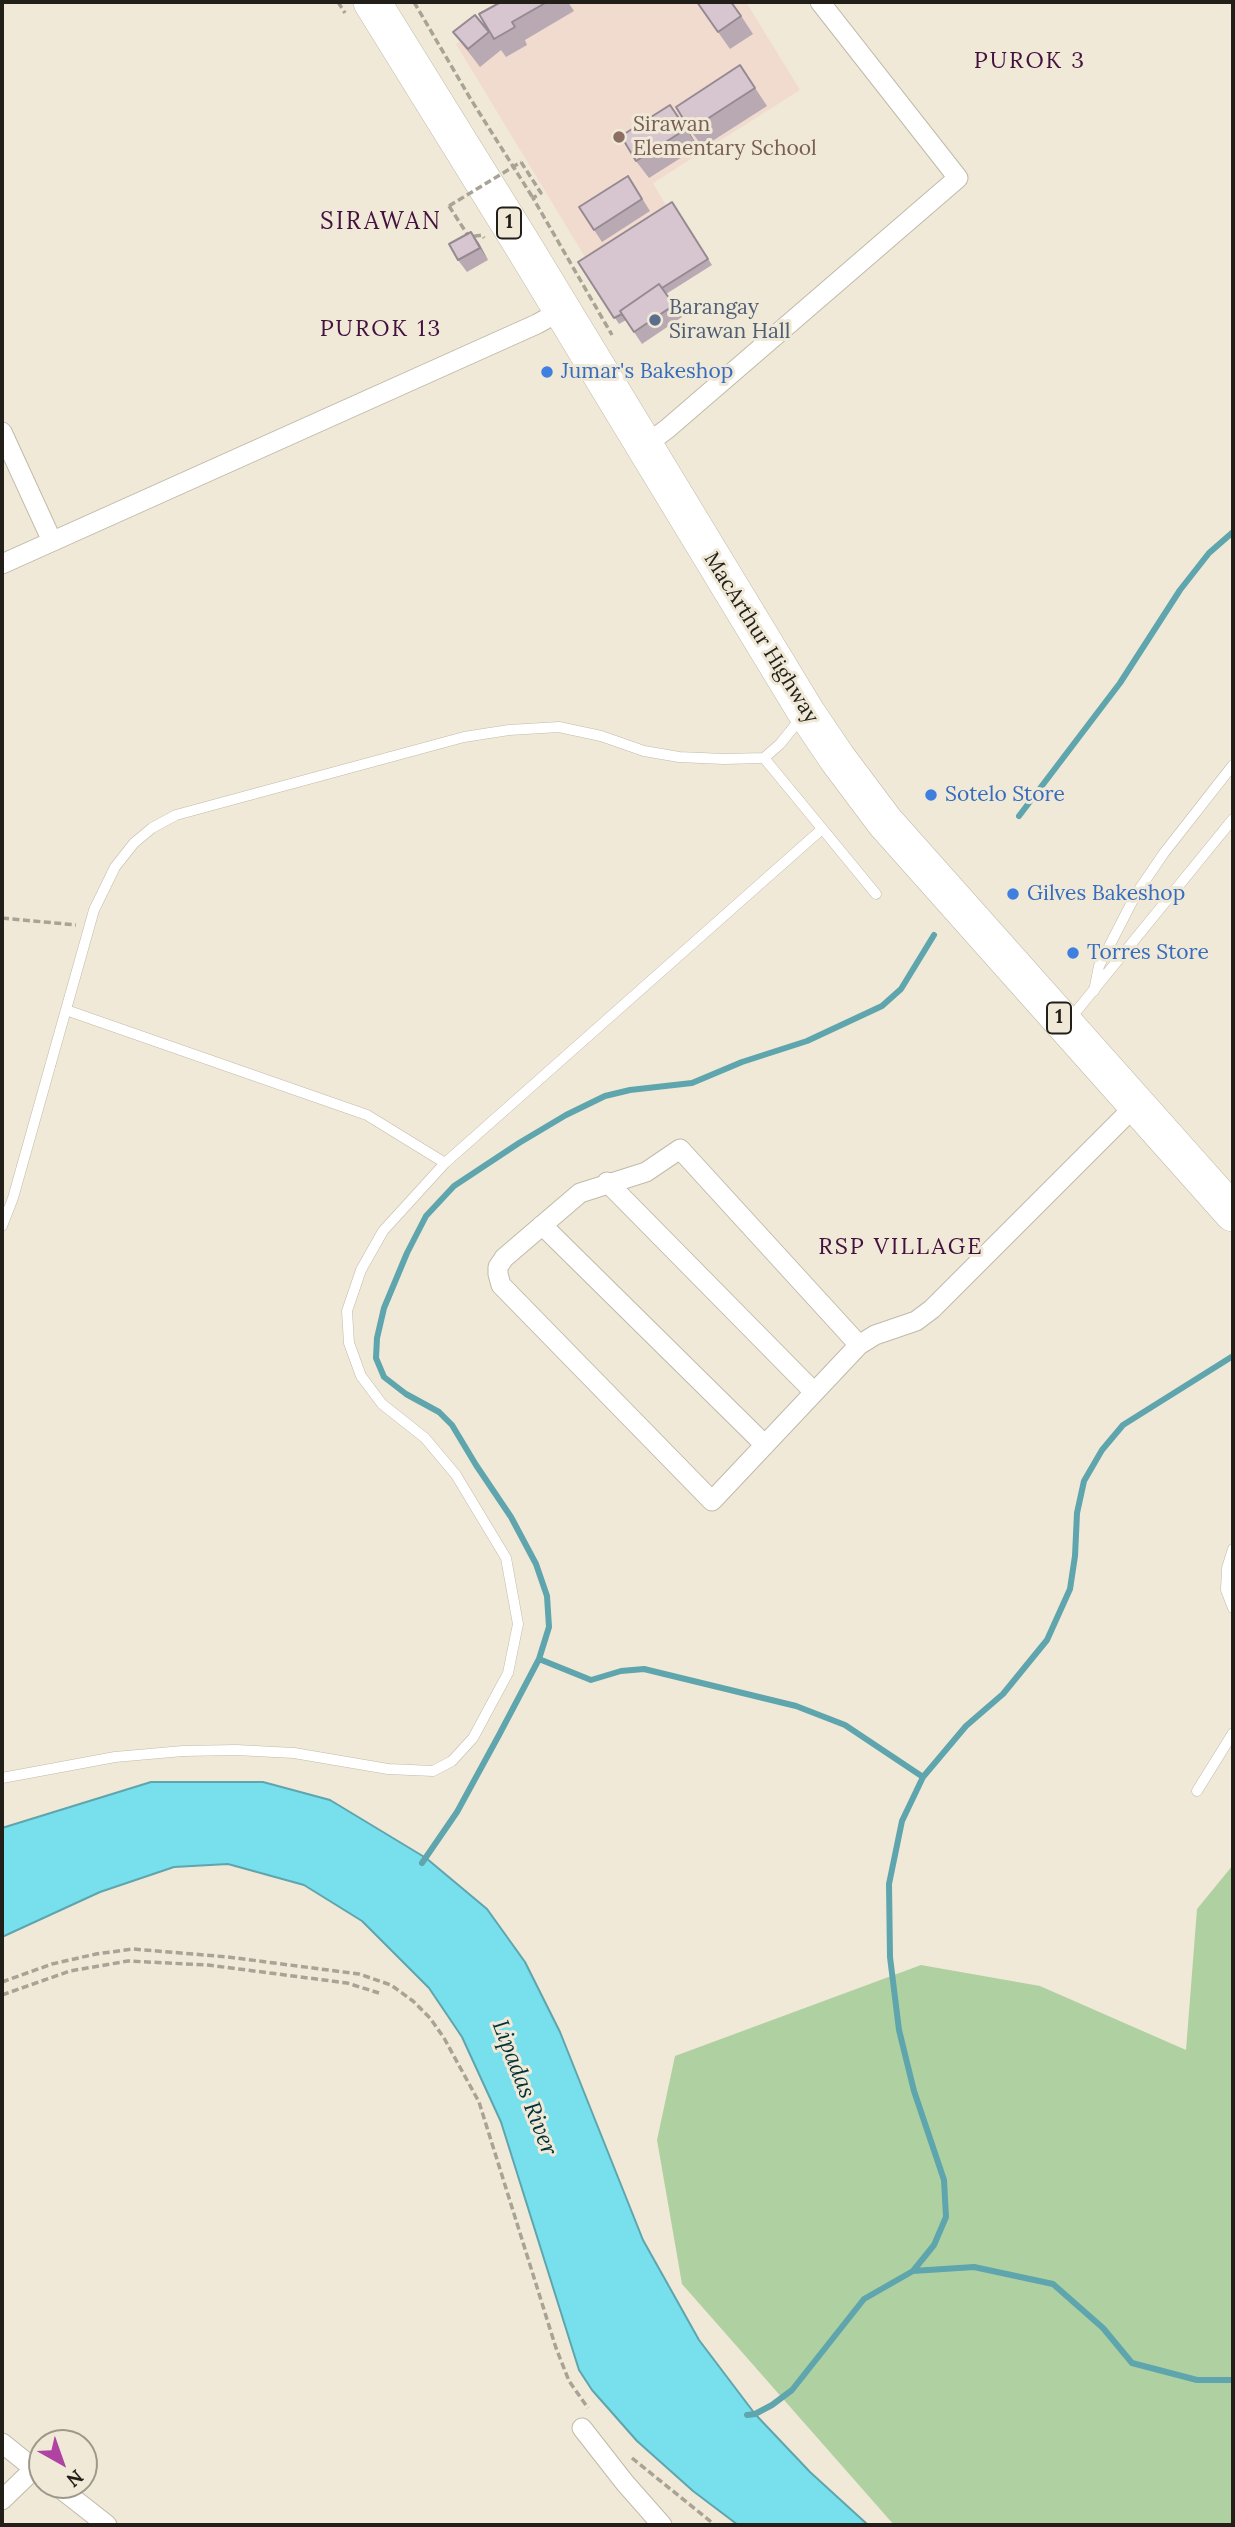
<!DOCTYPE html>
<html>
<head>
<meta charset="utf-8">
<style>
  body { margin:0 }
  #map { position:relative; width:1235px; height:2527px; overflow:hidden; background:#f0e9d7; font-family:Lora,serif }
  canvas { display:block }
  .frame { position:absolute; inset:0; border:4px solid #221f19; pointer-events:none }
  .north { position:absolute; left:28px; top:2429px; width:70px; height:70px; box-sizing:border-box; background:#f0e9d7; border:2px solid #9e988b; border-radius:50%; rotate:140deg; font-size:19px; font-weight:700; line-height:28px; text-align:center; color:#221f19 }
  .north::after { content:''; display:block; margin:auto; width:24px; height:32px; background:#af43a3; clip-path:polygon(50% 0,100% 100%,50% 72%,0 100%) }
</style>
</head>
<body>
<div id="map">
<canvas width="1235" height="2527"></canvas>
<div class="frame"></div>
<div class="north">N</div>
</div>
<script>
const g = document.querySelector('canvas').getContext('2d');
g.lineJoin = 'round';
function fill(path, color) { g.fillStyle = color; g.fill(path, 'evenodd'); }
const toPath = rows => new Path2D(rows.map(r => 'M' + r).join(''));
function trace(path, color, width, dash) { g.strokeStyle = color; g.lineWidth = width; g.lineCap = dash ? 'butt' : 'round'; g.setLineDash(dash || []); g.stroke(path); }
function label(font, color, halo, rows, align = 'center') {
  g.font = font + ' Lora,serif'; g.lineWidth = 6; g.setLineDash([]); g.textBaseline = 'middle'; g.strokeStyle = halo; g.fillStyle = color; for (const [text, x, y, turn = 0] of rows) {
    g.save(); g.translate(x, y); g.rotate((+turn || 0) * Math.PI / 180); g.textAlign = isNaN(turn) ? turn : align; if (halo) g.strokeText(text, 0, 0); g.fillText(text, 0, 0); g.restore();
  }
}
fill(toPath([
  [523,2,746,2,800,90,653,183,667,207,585,257,456,44]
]), '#f1dace');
fill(toPath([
  [1233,1865,1233,2525,894,2525,682,2284,657,2140,675,2056,921,1965,1040,1986,1186,2050,1197,1909]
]), '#afd1a2');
const water = toPath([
  [151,1782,263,1782,330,1800,426,1858,487,1909,525,1962,560,2032,643,2240,699,2340,755,2414,810,2472,868,2525,738,2525,693,2491,637,2441,592,2390,579,2370,501,2122,462,2037,429,1988,362,1921,304,1885,228,1864,174,1867,100,1892,2,1937,2,1828,151,1782]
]);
fill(water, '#78dfed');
trace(water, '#5ea5ad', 2);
trace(toPath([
  [1019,816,1120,683,1180,590,1209,553,1233,532],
  [539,1659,591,1680,621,1671,644,1669,796,1706,845,1725,923,1777],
  [422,1863,457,1812,499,1735,539,1659,549,1627,547,1596,536,1564,511,1517,476,1465,452,1425,439,1412,406,1394,384,1377,376,1358,377,1338,384,1308,407,1253,426,1216,454,1186,519,1143,566,1115,605,1096,630,1090,692,1083,742,1062,807,1041,882,1006,901,989,934,935],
  [913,2271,934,2245,946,2217,944,2180,914,2091,899,2030,890,1957,889,1884,902,1821,923,1777,966,1726,1003,1694,1047,1640,1070,1589,1075,1556,1077,1513,1084,1481,1102,1450,1123,1425,1233,1356],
  [747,2415,755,2414,772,2405,792,2390,864,2299,913,2271,974,2267,1053,2284,1103,2328,1132,2363,1197,2380,1233,2380]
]), '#5ea5ad', 6);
const lane = toPath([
  [764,758,876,894],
  [1094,991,1099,966,1136,894,1164,853,1233,765],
  [66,1010,367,1115,445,1163],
  [1070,1019,1233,819],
  [2,1226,13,1198,94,910,115,867,134,843,152,828,176,815,464,737,509,730,559,727,601,736,644,751,679,757,724,759,764,758,780,744,801,718],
  [1233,1549,1227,1568,1226,1590,1233,1608],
  [2,1778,115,1757,183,1751,236,1750,294,1753,388,1769,433,1771,452,1761,473,1738,508,1673,518,1624,506,1558,456,1475,425,1438,382,1404,361,1376,349,1343,347,1311,361,1270,383,1231,445,1163,822,829],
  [1197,1791,1233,1733]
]);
const street = toPath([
  [2,432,52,541],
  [644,446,667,429,958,178,820,2],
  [2,564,537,324,562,310],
  [607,1182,814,1392],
  [542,1225,765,1445],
  [859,1345,680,1149,646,1172,580,1193,504,1258,498,1267,498,1274,501,1285,712,1501,859,1345,875,1335,916,1321,932,1309,1136,1105],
  [582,2428,625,2483,662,2525],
  [2,2443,42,2475],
  [56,2485,107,2525],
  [2,2500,34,2469]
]);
const highway = toPath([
  [372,2,522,244,806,712,837,758,885,822,1233,1213]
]);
trace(lane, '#c1baa9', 11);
trace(street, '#c1baa9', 21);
trace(highway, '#c1baa9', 38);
trace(toPath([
  [338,2,345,13],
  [414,2,470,98,533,198],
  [521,162,541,193,533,198,612,335],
  [449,206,469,237,482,235,484,238],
  [2,918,76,925],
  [2,1982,52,1964,96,1954,133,1949,228,1957,359,1974,391,1985,413,2001,430,2018,444,2038,479,2102,556,2348,569,2381,588,2408],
  [2,1995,70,1971,128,1961,208,1965,347,1983,379,1993],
  [632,2458,715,2525]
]), '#a9a396', 3.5, [7, 3.5]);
trace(lane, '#fff', 10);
trace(street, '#fff', 19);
trace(highway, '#fff', 37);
trace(toPath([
  [449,206,521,162]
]), '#a9a396', 3.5, [7, 3.5]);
fill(toPath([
  [501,2,568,2,574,11,525,40,527,45,506,57,501,50,480,67,453,32,475,15,492,37],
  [697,2,732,2,753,34,730,49],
  [740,65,767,106,703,147,690,130],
  [683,122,698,147,649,178,636,161],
  [628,176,650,211,602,242,579,207],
  [672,202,712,265,666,294,682,317,642,344,626,320,619,324,578,262],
  [471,232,488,260,467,272,458,260]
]), '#b9a9b3');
fill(toPath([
  [670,105,683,122,698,147],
  [471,232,479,243,488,260,480,248]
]), '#968a92');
const building = toPath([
  [501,2,547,2,512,22,515,27,494,39,479,14,501,2],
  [697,2,731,2,741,16,718,32,697,2],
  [475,15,489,32,468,49,453,32,475,15],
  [740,65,755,88,690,130,676,107,740,65],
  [670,105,686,129,636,161,621,136,670,105],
  [628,176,642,199,594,230,579,207,628,176],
  [672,202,708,259,662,288,659,284,620,311,622,314,614,318,578,262,672,202],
  [471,232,480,248,458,260,449,244,471,232],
  [659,284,674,305,634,332,620,311,659,284]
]);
fill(building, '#d7c5d0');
trace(building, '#968a92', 2);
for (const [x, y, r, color] of [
  [619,137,7,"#8d6e63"],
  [655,320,7,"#5c6f8a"],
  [547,372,7,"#3f7fe0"],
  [931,795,7,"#3f7fe0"],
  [1013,894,7,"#3f7fe0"],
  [1073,953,7,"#3f7fe0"]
]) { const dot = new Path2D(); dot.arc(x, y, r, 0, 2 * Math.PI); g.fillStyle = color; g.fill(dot); trace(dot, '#f0e9d7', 2.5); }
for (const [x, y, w] of [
  [509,223,24],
  [1059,1018,24]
]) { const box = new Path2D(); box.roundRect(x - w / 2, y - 15.5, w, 31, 5); g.fillStyle = '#f0e9d7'; g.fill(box); trace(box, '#221f19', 2); }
label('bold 19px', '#221f19', null, [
  ["1",509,223],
  ["1",1059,1018]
]);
label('21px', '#785e54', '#f0e9d7', [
  ["Sirawan",633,125],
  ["Elementary School",633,149]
], 'left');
label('21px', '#4e5e75', '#f0e9d7', [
  ["Barangay",669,308],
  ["Sirawan Hall",669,332]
], 'left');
label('21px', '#366cbe', '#f0e9d7', [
  ["Jumar's Bakeshop",561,372],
  ["Sotelo Store",945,795],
  ["Gilves Bakeshop",1027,894],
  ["Torres Store",1087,953]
], 'left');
label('21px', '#221f19', '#f0e9d7', [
  ["MacArthur Highway",761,638,58]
]);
g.letterSpacing = '2px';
label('23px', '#44103f', '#f0e9d7', [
  ["PUROK 3",1030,61],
  ["PUROK 13",381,329],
  ["RSP VILLAGE",901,1247]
]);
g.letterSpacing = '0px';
label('italic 23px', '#003238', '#f0e9d7', [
  ["Lipadas River",524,2088,69]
]);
g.letterSpacing = '2px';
label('24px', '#44103f', '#f0e9d7', [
  ["SIRAWAN",381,222]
]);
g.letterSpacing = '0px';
</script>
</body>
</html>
